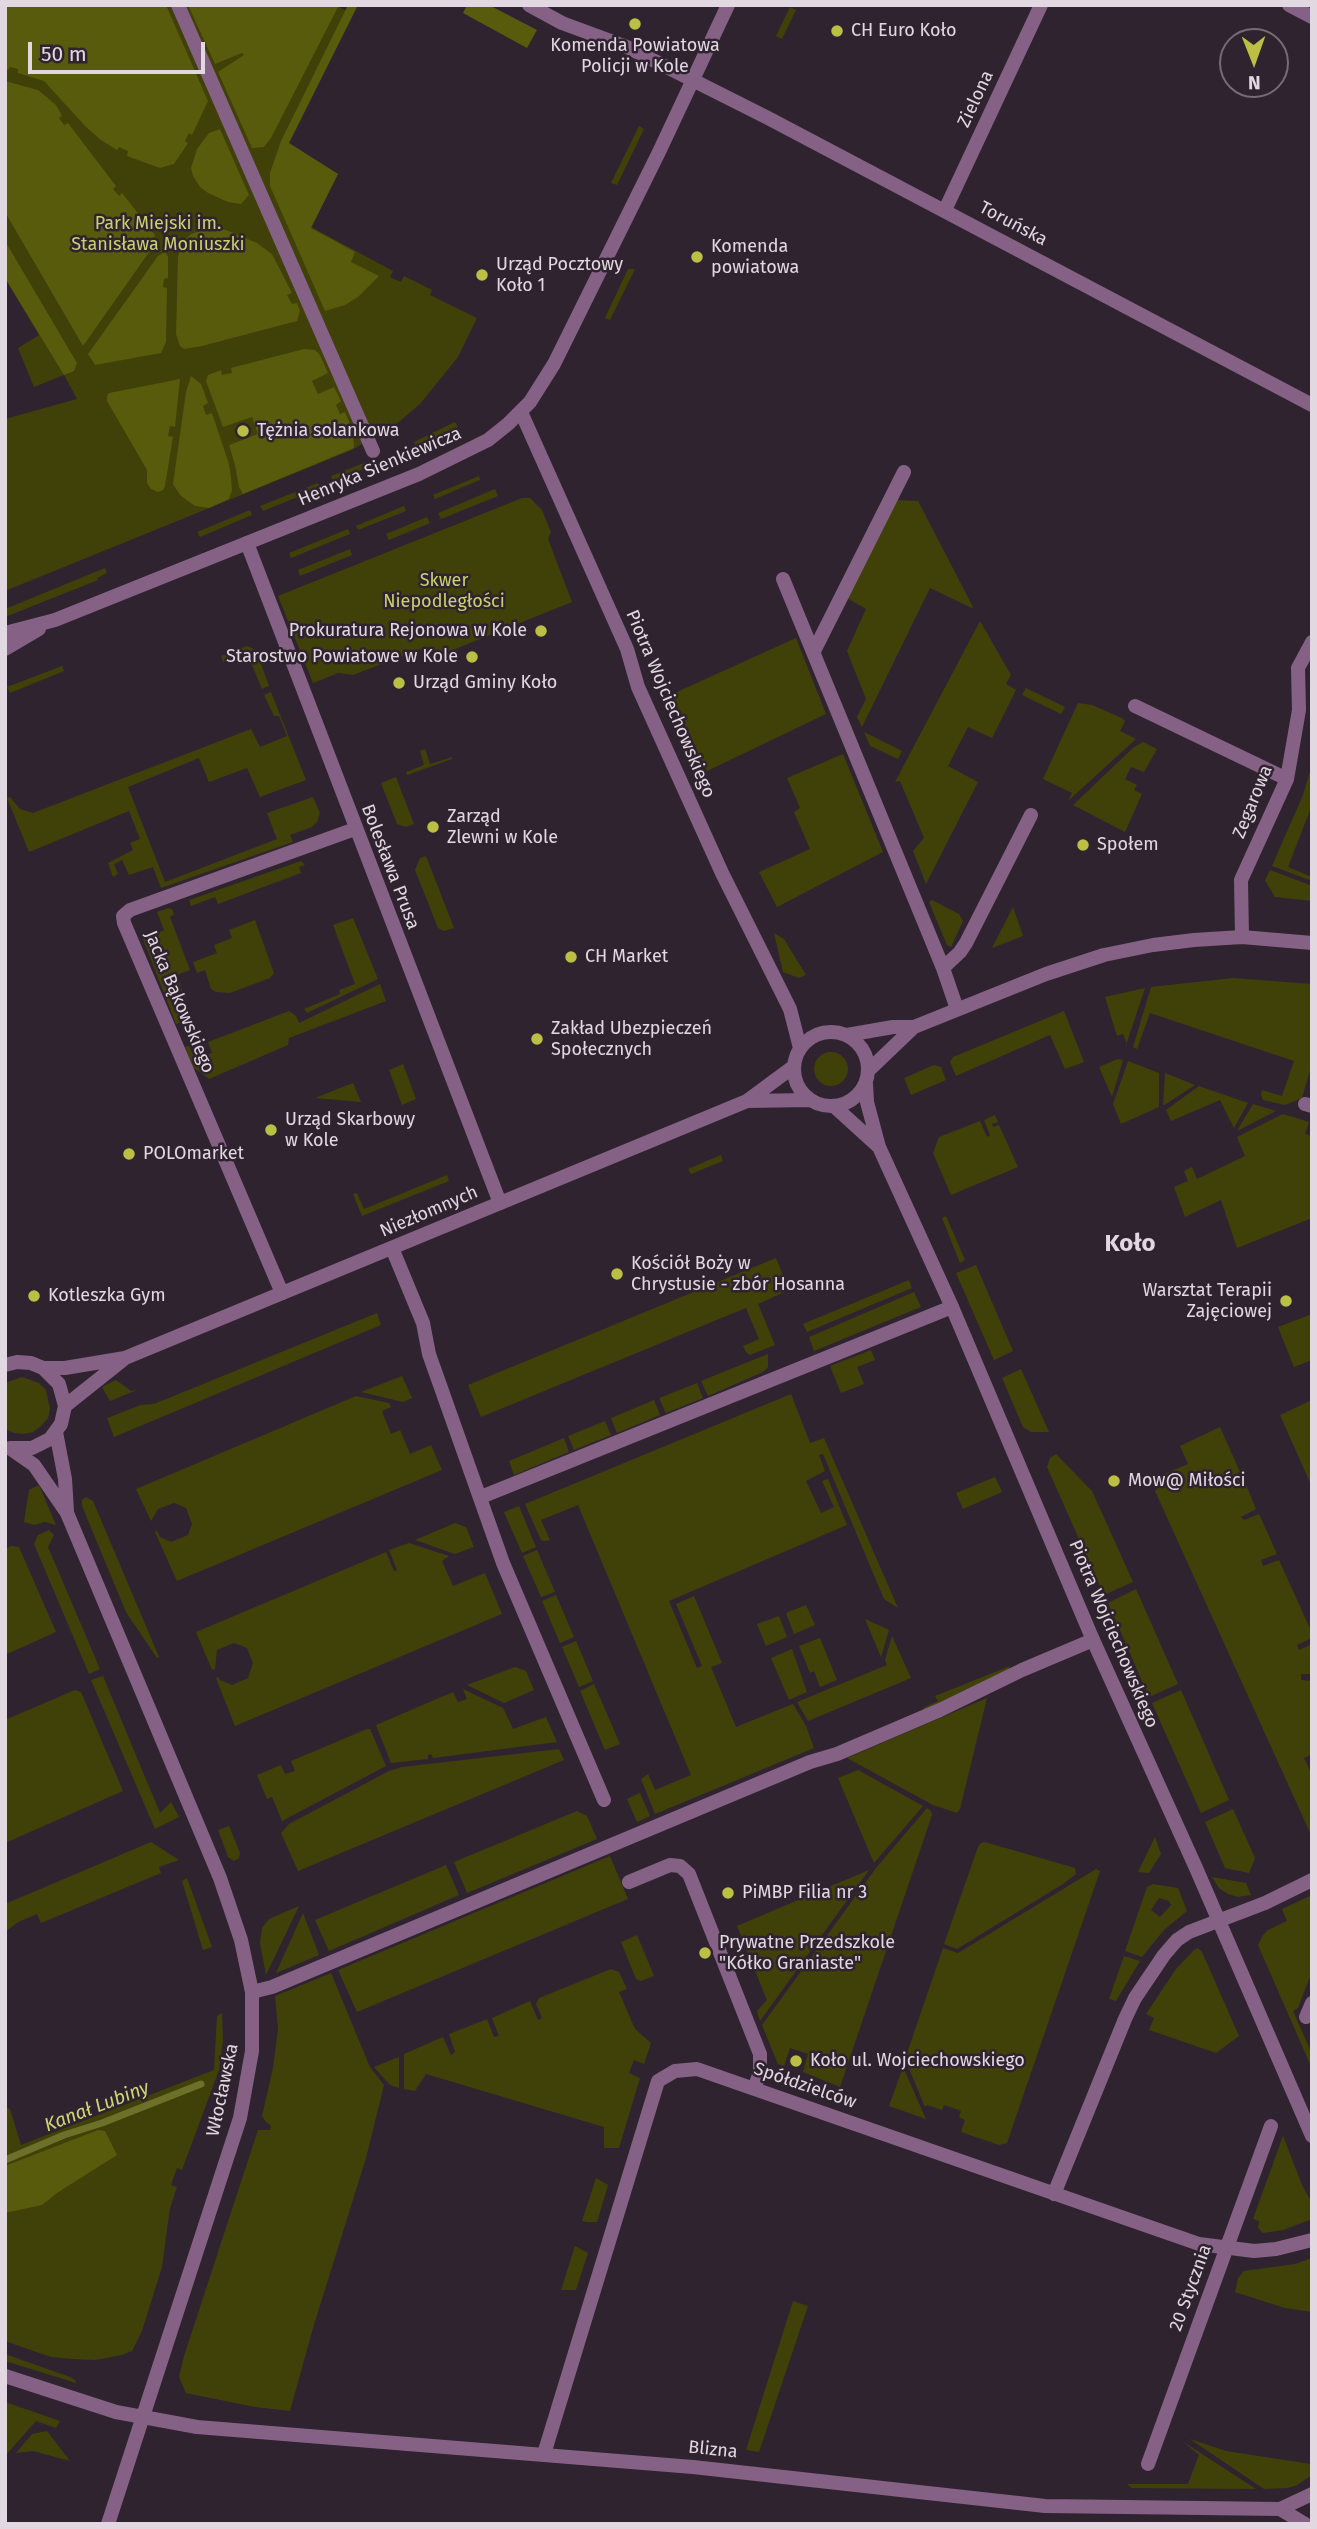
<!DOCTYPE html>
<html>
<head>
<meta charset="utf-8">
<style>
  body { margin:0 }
  #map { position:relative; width:1317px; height:2529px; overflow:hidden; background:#302330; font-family:"Fira Sans",sans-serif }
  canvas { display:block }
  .frame { position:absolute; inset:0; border:7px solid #e1d8e1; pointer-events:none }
  .north { position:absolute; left:1219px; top:28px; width:70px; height:70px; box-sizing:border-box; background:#302330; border:2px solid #776b77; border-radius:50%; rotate:179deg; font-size:19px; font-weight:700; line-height:28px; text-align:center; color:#e1d8e1 }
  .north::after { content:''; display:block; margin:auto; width:24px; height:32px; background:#bbc044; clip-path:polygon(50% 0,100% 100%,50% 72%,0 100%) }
  .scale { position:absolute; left:28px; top:42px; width:177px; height:32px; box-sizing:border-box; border:4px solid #e1d8e1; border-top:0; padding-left:9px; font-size:21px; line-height:24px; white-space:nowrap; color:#e1d8e1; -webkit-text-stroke:5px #302330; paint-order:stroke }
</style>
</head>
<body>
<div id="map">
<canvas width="1317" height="2529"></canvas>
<div class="frame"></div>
<div class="north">N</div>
<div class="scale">50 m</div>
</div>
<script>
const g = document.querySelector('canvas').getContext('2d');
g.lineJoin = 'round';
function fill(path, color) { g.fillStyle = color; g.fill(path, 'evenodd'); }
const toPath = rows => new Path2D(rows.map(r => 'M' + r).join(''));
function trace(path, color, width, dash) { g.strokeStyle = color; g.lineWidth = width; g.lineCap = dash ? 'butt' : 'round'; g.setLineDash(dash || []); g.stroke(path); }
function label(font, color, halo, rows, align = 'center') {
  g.font = font + ' "Fira Sans",sans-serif'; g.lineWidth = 5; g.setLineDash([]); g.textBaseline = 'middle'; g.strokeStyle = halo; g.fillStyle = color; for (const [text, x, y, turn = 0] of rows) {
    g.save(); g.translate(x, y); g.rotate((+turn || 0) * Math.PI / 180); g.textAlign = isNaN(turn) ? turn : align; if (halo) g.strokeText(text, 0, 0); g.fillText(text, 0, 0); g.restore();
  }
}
fill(toPath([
  [5,5,335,5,353,14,289,143,338,174,311,227,393,271,390,277,401,282,404,276,432,290,430,295,477,318,458,357,420,404,399,422,352,450,5,591,5,419,77,399,64,375,34,387,18,348,39,335,5,278],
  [790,7,796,10,782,39,776,36],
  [639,126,644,129,617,185,611,183],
  [628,269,635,269,610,320,605,318],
  [455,422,458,427,416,447,414,442],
  [369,461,371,466,333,481,331,476],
  [479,476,480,480,435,499,433,495],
  [318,483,320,488,263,511,260,506],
  [495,489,498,496,441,519,438,513],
  [522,498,530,498,542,510,551,532,548,539,572,602,428,660,423,648,353,675,338,673,313,683,278,596],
  [896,500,918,501,973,607,972,608,930,588,862,727,857,717,866,699,847,651,866,609,847,598],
  [404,506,406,511,358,530,356,526],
  [250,510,252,515,200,537,197,532],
  [427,517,430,523,389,540,386,534],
  [348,529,350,534,291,558,289,553],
  [350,549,352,555,300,576,298,570],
  [105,568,107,573,97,578,98,580,5,617,5,609],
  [980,621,1011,675,1006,684,1016,690,992,738,968,727,948,766,978,782,926,884,913,851,924,838,900,781,895,782],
  [796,638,826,714,707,771,668,696],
  [247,646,256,650,269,686,262,689,247,653,223,662,221,656],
  [62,666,64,671,10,693,7,687],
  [1026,688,1065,707,1061,714,1022,695],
  [271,692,306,780,260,797,247,768,209,782,199,758,128,787,165,882,277,839,267,813,313,797,320,813,317,822,312,827,290,835,293,842,161,888,153,867,129,875,122,860,114,864,118,874,113,877,108,863,133,850,130,843,140,839,129,811,29,852,7,798,10,797,20,809,33,813,251,729,260,747,287,736,279,716,274,716,264,695],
  [1078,703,1092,705,1122,718,1125,721,1120,731,1136,739,1068,801,1072,793,1043,779],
  [864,732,902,751,898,759,870,746],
  [1143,742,1157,749,1144,772,1131,767,1125,779,1137,785,1134,790,1142,794,1125,832,1073,805,1134,747],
  [425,749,430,764,452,757,452,759,407,775,406,772,424,765,420,751],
  [843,754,883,852,777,907,759,872,810,849,794,812,800,808,787,778],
  [1312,765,1312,805,1288,867,1312,877,1312,881,1272,866,1303,795],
  [396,777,414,824,406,827,397,824,381,783],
  [426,856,454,928,444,931,438,928,415,870,420,858],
  [301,861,305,865,299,867,301,873,218,904,215,897,191,906,189,900],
  [1270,870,1312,886,1312,901,1275,897,1265,880],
  [932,900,959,914,963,921,951,947,947,945,929,902],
  [1013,907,1023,936,992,948,994,944],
  [168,908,172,909,174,914,170,917,190,970,177,975,189,1012,183,1022,176,1024,143,939,164,930,157,912],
  [353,918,378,979,307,1013,304,1009,340,994,339,990,355,984,333,925],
  [255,920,274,973,270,978,230,993,216,992,211,989,205,970,197,973,193,962,217,953,214,945,232,938,229,930],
  [774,933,784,939,806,975,799,978,783,972],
  [1233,978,1312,984,1312,1063,1302,1098,1285,1105,1263,1100,1261,1095,1262,1090,1282,1096,1294,1061,1150,1013,1137,1049,1133,1047,1151,987],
  [380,984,386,1001,289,1038,288,1045,209,1079,193,1067,185,1047,189,1046,195,1059,212,1053,208,1042,289,1011,296,1016,299,1023],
  [1145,988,1125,1048,1127,1044,1123,1034,1117,1036,1105,997],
  [1064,1011,1084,1062,1065,1069,1050,1035,956,1076,950,1062,953,1057],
  '814 1069a17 17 0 1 1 34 0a17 17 0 1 1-34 0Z',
  [1118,1059,1123,1060,1112,1097,1099,1067],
  [1128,1061,1159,1073,1159,1107,1121,1124,1113,1104],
  [403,1064,416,1099,402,1105,389,1070],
  [934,1065,941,1067,946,1080,911,1095,904,1078],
  [1165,1073,1195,1085,1163,1106],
  [353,1083,361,1102,315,1098],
  [1199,1086,1248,1103,1234,1128,1220,1100,1171,1121,1166,1110],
  [1253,1104,1276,1111,1237,1131],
  [1283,1114,1309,1122,1305,1134,1312,1136,1312,1218,1237,1248,1221,1200,1185,1217,1174,1187,1188,1181,1184,1171,1192,1167,1197,1179,1245,1156,1237,1137],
  [995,1115,998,1122,992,1124,993,1127,999,1125,1018,1167,951,1195,933,1153,939,1137,980,1121,987,1137,990,1135,984,1120],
  [721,1155,723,1161,691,1174,688,1169],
  [447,1175,449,1181,362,1216,353,1194,357,1193,364,1209],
  [946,1216,965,1260,960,1263,942,1218],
  [776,1258,789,1290,758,1304,775,1345,750,1355,746,1352,743,1346,759,1339,746,1308,481,1417,468,1385],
  [976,1265,1013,1351,994,1360,956,1273],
  [909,1280,912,1288,807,1332,803,1324],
  [914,1292,921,1307,814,1351,809,1337],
  [377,1313,381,1325,114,1437,107,1418,141,1405,154,1404],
  [1312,1314,1312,1360,1294,1367,1278,1327],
  [871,1350,875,1360,857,1367,864,1384,841,1393,830,1366],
  [768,1354,768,1367,763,1372,708,1396,701,1381],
  [1021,1369,1049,1432,1031,1432,1023,1427,1002,1378],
  [402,1376,412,1398,403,1402,361,1392],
  [22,1377,39,1383,46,1390,50,1409,48,1418,41,1426,33,1432,24,1434,14,1433,5,1429,5,1383],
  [116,1380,131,1391,137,1390,110,1401,102,1387],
  [697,1383,703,1398,666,1413,659,1398],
  [791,1394,810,1443,824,1438,898,1608,884,1599,823,1454,819,1455,825,1471,806,1481,821,1513,834,1507,822,1481,828,1479,847,1525,669,1601,697,1668,702,1666,676,1604,694,1596,722,1663,711,1667,736,1727,793,1704,806,1726,814,1748,655,1814,641,1779,648,1774,655,1790,691,1775,578,1505,541,1520,550,1540,544,1541,541,1540,525,1504],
  [356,1396,389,1403,391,1407,382,1411,391,1434,400,1430,410,1454,431,1445,442,1470,177,1581,155,1532,157,1531,160,1537,171,1542,188,1535,192,1524,186,1508,174,1503,158,1509,151,1521,136,1489],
  [654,1400,660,1415,617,1433,611,1418],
  [1312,1400,1312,1487,1280,1415],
  [605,1421,611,1435,574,1450,568,1436],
  [1220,1427,1240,1472,1224,1480,1227,1484,1242,1475,1256,1509,1241,1517,1244,1520,1259,1514,1277,1554,1261,1560,1263,1566,1279,1560,1312,1633,1312,1638,1297,1645,1299,1650,1312,1644,1312,1674,1301,1674,1301,1680,1312,1681,1312,1754,1304,1758,1312,1775,1312,1837,1155,1491,1157,1489,1152,1479,1188,1464,1180,1446],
  [564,1438,569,1452,514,1475,509,1461],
  [1056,1454,1092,1491,1133,1582,1104,1595,1047,1467,1050,1458],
  [995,1477,1002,1492,963,1509,956,1493],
  [39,1485,56,1525,45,1522,34,1525,24,1522,29,1490],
  [86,1497,93,1501,159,1657,157,1658,126,1612,82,1506,82,1500],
  [519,1506,536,1547,522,1553,504,1512],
  [455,1523,466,1527,474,1547,455,1554,415,1540],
  [49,1530,54,1535,48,1547,100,1669,89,1674,34,1544,38,1535],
  [409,1543,449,1556,442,1561,453,1586,485,1573,502,1614,235,1726,216,1678,218,1677,220,1680,232,1685,248,1678,253,1663,247,1648,234,1643,217,1650,215,1669,212,1670,196,1632,386,1552,394,1571,397,1570,389,1550],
  [11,1546,19,1547,56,1632,5,1655,5,1549],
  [537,1550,555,1592,541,1597,523,1556],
  [1136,1589,1178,1684,1149,1697,1108,1603],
  [556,1595,574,1637,560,1643,542,1601],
  [806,1605,815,1625,794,1634,786,1613],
  [779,1616,787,1637,766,1646,757,1624],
  [865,1619,889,1630,881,1657],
  [892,1636,911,1678,808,1721,797,1702,887,1665,885,1660],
  [820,1638,837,1680,820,1687,814,1671,810,1673,799,1646],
  [576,1641,593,1681,579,1687,562,1647],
  [792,1649,807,1692,789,1700,771,1658],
  [1010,1666,1008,1670,924,1710,923,1708,938,1701,935,1696],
  [515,1667,526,1671,534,1690,504,1703,467,1685],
  [103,1676,160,1813,171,1802,179,1817,155,1829,91,1680],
  [594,1684,620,1744,605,1750,580,1691],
  [463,1689,503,1708,513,1729,546,1717,557,1742,433,1758,431,1754,428,1755,428,1759,391,1763,376,1725,453,1692,458,1702,467,1699],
  [75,1690,81,1692,123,1791,5,1843,5,1720],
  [1181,1690,1229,1800,1201,1813,1152,1703],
  [987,1698,960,1809,957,1813,933,1805,847,1758],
  [367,1729,370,1729,386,1766,282,1821,272,1797,267,1799,257,1775,281,1765,285,1774,295,1771,291,1761],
  [559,1749,564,1760,298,1871,281,1833,289,1824,389,1771,402,1767],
  [858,1770,923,1806,874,1863,838,1778],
  [640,1793,650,1816,637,1822,627,1799],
  [927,1808,931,1811,932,1815,840,2087,803,2072,808,2054,790,2048,784,2066,778,2064,762,2025,876,1868],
  [1233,1809,1255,1858,1249,1873,1225,1868,1205,1822],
  [577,1811,587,1816,597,1839,467,1893,454,1862],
  [229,1826,240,1853,239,1858,234,1861,228,1857,218,1830],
  [1155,1837,1161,1854,1149,1873,1138,1872],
  [151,1842,179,1860,159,1867,161,1873,41,1923,37,1914,18,1922,5,1932,5,1904],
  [985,1842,1075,1868,1076,1874,1063,1884,957,1949,944,1944,978,1847,981,1843],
  [610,1856,628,1899,357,2012,338,1970],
  [446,1865,459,1895,329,1951,315,1920],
  [1096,1869,1100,1871,1007,2143,999,2145,961,2132,965,2120,959,2117,961,2111,944,2105,942,2110,927,2105,925,2107,905,2059,943,1948,958,1953],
  [869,1870,760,2021,757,2011,767,2000,737,1926],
  [1212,1877,1246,1883,1251,1895,1238,1897,1228,1894,1219,1888],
  [187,1878,212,1947,203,1950,182,1881],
  [1153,1884,1178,1888,1187,1911,1164,1930,1142,1957,1125,1951,1147,1887],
  [1159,1898,1169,1901,1171,1905,1160,1917,1151,1910],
  [1312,1895,1312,1971,1298,2008,1293,2011,1312,2054,1310,2064,1258,1945,1263,1935,1268,1930,1287,1921,1282,1909],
  [299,1906,266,1975,260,1943,262,1928,269,1919],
  [303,1913,319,1955,276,1973],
  [637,1935,654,1976,641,1981,636,1979,621,1942],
  [1198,1948,1202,1952,1239,2036,1216,2053,1149,2030,1154,2018,1146,2014,1176,1969,1194,1950],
  [1124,1956,1140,1961,1116,2001,1109,1999],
  [611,1969,619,1972,627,1989,619,1992,635,2029,651,2043,644,2064,634,2060,629,2073,640,2078,619,2148,604,2148,604,2127,426,2074,415,2091,404,2089,404,2054,443,2037,451,2055,455,2052,449,2034,487,2019,494,2037,499,2036,492,2018,530,2001,538,2020,542,2018,536,2004,539,1998],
  [331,1973,370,2067,384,2085,366,2158,313,2328,290,2411,255,2407,186,2393,179,2377,184,2356,258,2130,270,2130,271,2126,266,2122,262,2116,273,2068,278,2029,275,1996],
  [222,2013,223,2041,219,2070,182,2170,177,2168,171,2185,177,2187,170,2208,162,2267,142,2331,132,2351,122,2355,95,2360,73,2359,51,2357,5,2341,5,2107,10,2109,21,2145,214,2070,217,2016],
  [399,2057,399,2088,390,2085,374,2067],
  [903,2067,926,2119,889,2106],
  [1283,2136,1302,2185,1312,2203,1312,2219,1283,2230,1263,2233,1258,2228,1259,2221,1253,2219],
  [596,2178,608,2185,597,2222,587,2222,582,2221],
  [575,2246,588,2253,576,2290,561,2290],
  [1312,2258,1312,2312,1285,2308,1235,2292,1238,2278,1244,2271,1295,2264],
  [793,2301,808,2306,759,2452,746,2450],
  [5,2354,70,2377,75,2380,76,2383,5,2361],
  [5,2402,60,2421,56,2428,36,2421,6,2455],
  [47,2431,70,2461,33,2451,16,2453,32,2434],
  [1190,2439,1226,2451,1311,2464,1312,2475,1297,2485,1288,2488,1264,2489],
  [1182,2441,1256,2489,1132,2488,1127,2484,1188,2484,1199,2455]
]), '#3f4109');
fill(toPath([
  [12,5,166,5,208,101,192,135,189,133,185,141,188,143,174,164,160,168,127,156,128,151,119,147,117,150,101,140,86,127,44,81,18,73,18,69,10,67,8,70,5,69,5,8],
  [188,5,335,5,338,7,271,138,264,147,252,148,218,72,244,55,242,53,215,64],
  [348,5,358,5,289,143,338,174,311,228,355,252,351,262,379,276,358,297,345,305,325,311,270,186,270,173,281,141],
  [467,5,489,5,537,30,527,48,463,13],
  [5,81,38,90,56,105,62,116,59,118,64,125,68,123,116,186,113,189,119,196,122,193,144,221,141,225,147,231,150,229,155,235,152,248,83,346,5,212],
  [220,129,249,195,241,204,228,202,208,193,200,187,193,176,191,168,197,149,209,133],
  [204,230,226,230,257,243,272,254,292,293,287,295,292,304,297,303,300,311,297,321,202,346,184,349,180,346,176,334,178,256,184,241,191,234],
  [5,241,77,363,74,371,64,375,5,278],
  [165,252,168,257,168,278,164,279,163,287,167,288,166,342,161,353,95,365,88,354,158,256],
  [304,349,315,350,320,355,328,373,312,381,318,394,334,387,341,401,336,405,340,414,345,412,353,431,354,448,243,494,239,487,235,465,229,445,258,434,252,417,223,427,206,381,208,375,221,370,222,375,232,373,231,368],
  [191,376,201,384,208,403,203,406,206,415,212,413,229,464,231,477,232,490,229,499,209,508,195,506,181,496,173,484,186,392],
  [180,379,175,427,170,426,168,436,173,437,165,486,163,490,158,492,151,489,147,483,147,470,107,401,107,396,109,393],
  [98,2130,105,2131,117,2155,57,2193,42,2205,5,2213,5,2166]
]), '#585a0c');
trace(toPath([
  [5,2160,64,2135,102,2123,201,2084]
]), '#6d7029', 7);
trace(toPath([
  [178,5,373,451],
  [252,1992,272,1987,810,1762,837,1754,940,1710,1022,1670,1093,1640]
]), '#856285', 14);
trace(toPath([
  [1289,5,1312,17],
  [945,210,1041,5],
  [247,543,500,1203],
  [783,579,943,968,957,1009],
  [814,651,904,472],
  [1135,706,1287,779],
  [1242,937,1241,880,1287,779,1299,710,1298,668,1312,642],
  [943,968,960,952,966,943,1031,815],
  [1305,1104,1312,1106],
  [392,1248,423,1323,429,1354,503,1563,604,1800],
  [282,1293,124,923,123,916,130,910,355,829],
  [481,1497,952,1307],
  [629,1882,670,1865,680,1866,689,1874,760,2054,760,2072,754,2089],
  [1306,2017,1312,2003],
  [1054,2194,1125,2019,1135,1998,1164,1955,1177,1940,1189,1932,1265,1903,1312,1880],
  [544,2454,658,2081,675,2071,697,2069,1199,2244,1254,2251,1276,2249,1312,2240],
  [1148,2464,1271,2126]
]), '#856285', 14);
trace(toPath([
  [529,5,562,23,627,47,768,118,1312,405],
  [521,412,627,649,638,687,722,873,790,1009,800,1048],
  [5,633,55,620,419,474,488,440,508,424,530,402,554,364,659,152,728,5],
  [5,649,39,629],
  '794 1069a37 37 0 1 1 74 0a37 37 0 1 1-74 0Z',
  [847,1035,893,1027,914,1027,1046,974,1104,955,1153,945,1194,940,1242,937,1312,943],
  [868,1071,914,1027],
  [866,1084,867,1102,879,1147,952,1307,1093,1640,1196,1868,1312,2136],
  [747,1101,809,1100],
  [835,1107,879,1147],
  [5,1365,17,1362,31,1363,43,1368,59,1384,65,1406,61,1424,50,1439,32,1448,10,1448],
  [43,1368,65,1368,125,1358,747,1101,793,1067],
  [65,1406,124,1359],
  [56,1432,65,1479,67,1511],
  [11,1449,34,1465,67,1513,220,1878,241,1940,252,1992,252,2051,240,2118,108,2524],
  [5,2376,116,2412,197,2427,693,2467,1045,2506,1280,2509,1312,2494],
  [1280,2509,1305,2524]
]), '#856285', 14);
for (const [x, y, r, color] of [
  [635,24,7,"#bbc044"],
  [837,31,7,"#bbc044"],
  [697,257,7,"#bbc044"],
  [482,275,7,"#bbc044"],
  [243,431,7,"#bbc044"],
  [541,631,7,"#bbc044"],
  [472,657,7,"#bbc044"],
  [399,683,7,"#bbc044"],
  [433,827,7,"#bbc044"],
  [1083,845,7,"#bbc044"],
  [571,957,7,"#bbc044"],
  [537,1039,7,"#bbc044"],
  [271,1130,7,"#bbc044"],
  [129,1154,7,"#bbc044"],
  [617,1274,7,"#bbc044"],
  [34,1296,7,"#bbc044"],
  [1286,1301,7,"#bbc044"],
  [1114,1481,7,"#bbc044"],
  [728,1893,7,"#bbc044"],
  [705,1953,7,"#bbc044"],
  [796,2061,7,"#bbc044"]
]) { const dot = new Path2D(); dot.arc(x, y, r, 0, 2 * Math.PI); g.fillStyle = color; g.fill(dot); trace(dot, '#302330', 2.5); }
label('18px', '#e1d8e1', '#302330', [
  ["CH Euro Koło",851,31],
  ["Komenda Powiatowa",635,46,"center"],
  ["Policji w Kole",635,67,"center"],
  ["Komenda",711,247],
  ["powiatowa",711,268],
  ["Urząd Pocztowy",496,265],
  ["Koło 1",496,286],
  ["Tężnia solankowa",257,431],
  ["Prokuratura Rejonowa w Kole",527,631,"right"],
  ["Starostwo Powiatowe w Kole",458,657,"right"],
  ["Urząd Gminy Koło",413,683],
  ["Zarząd",447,817],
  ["Zlewni w Kole",447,838],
  ["Społem",1097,845],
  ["CH Market",585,957],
  ["Zakład Ubezpieczeń",551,1029],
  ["Społecznych",551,1050],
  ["Urząd Skarbowy",285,1120],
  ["w Kole",285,1141],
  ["POLOmarket",143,1154],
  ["Kościół Boży w",631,1264],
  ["Chrystusie - zbór Hosanna",631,1285],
  ["Warsztat Terapii",1272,1291,"right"],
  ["Zajęciowej",1272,1312,"right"],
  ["Kotleszka Gym",48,1296],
  ["Mow@ Miłości",1128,1481],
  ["PiMBP Filia nr 3",742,1893],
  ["Prywatne Przedszkole",719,1943],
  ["\"Kółko Graniaste\"",719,1964],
  ["Koło ul. Wojciechowskiego",810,2061]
], 'left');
label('18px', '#e1d8e1', '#302330', [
  ["Zielona",976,99,-65],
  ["Toruńska",1013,224,28],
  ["Henryka Sienkiewicza",380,467,-23],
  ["Piotra Wojciechowskiego",670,704,67],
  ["Zegarowa",1253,802,-68],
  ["Bolesława Prusa",390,867,69],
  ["Jacka Bąkowskiego",179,1002,67],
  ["Niezłomnych",429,1212,-23],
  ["Piotra Wojciechowskiego",1113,1634,67],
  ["Spółdzielców",805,2086,19],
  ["Włocławska",223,2090,-78],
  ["20 Stycznia",1191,2288,-70],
  ["Blizna",713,2450,6]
]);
label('18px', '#ccd16d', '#302330', [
  ["Park Miejski im.",158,224],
  ["Stanisława Moniuszki",158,245],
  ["Skwer",444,581],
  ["Niepodległości",444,602]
]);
label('italic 19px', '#d1d673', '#302330', [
  ["Kanał Lubiny",97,2107,-21]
]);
label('bold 24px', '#e1d8e1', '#302330', [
  ["Koło",1130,1244]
]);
</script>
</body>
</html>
